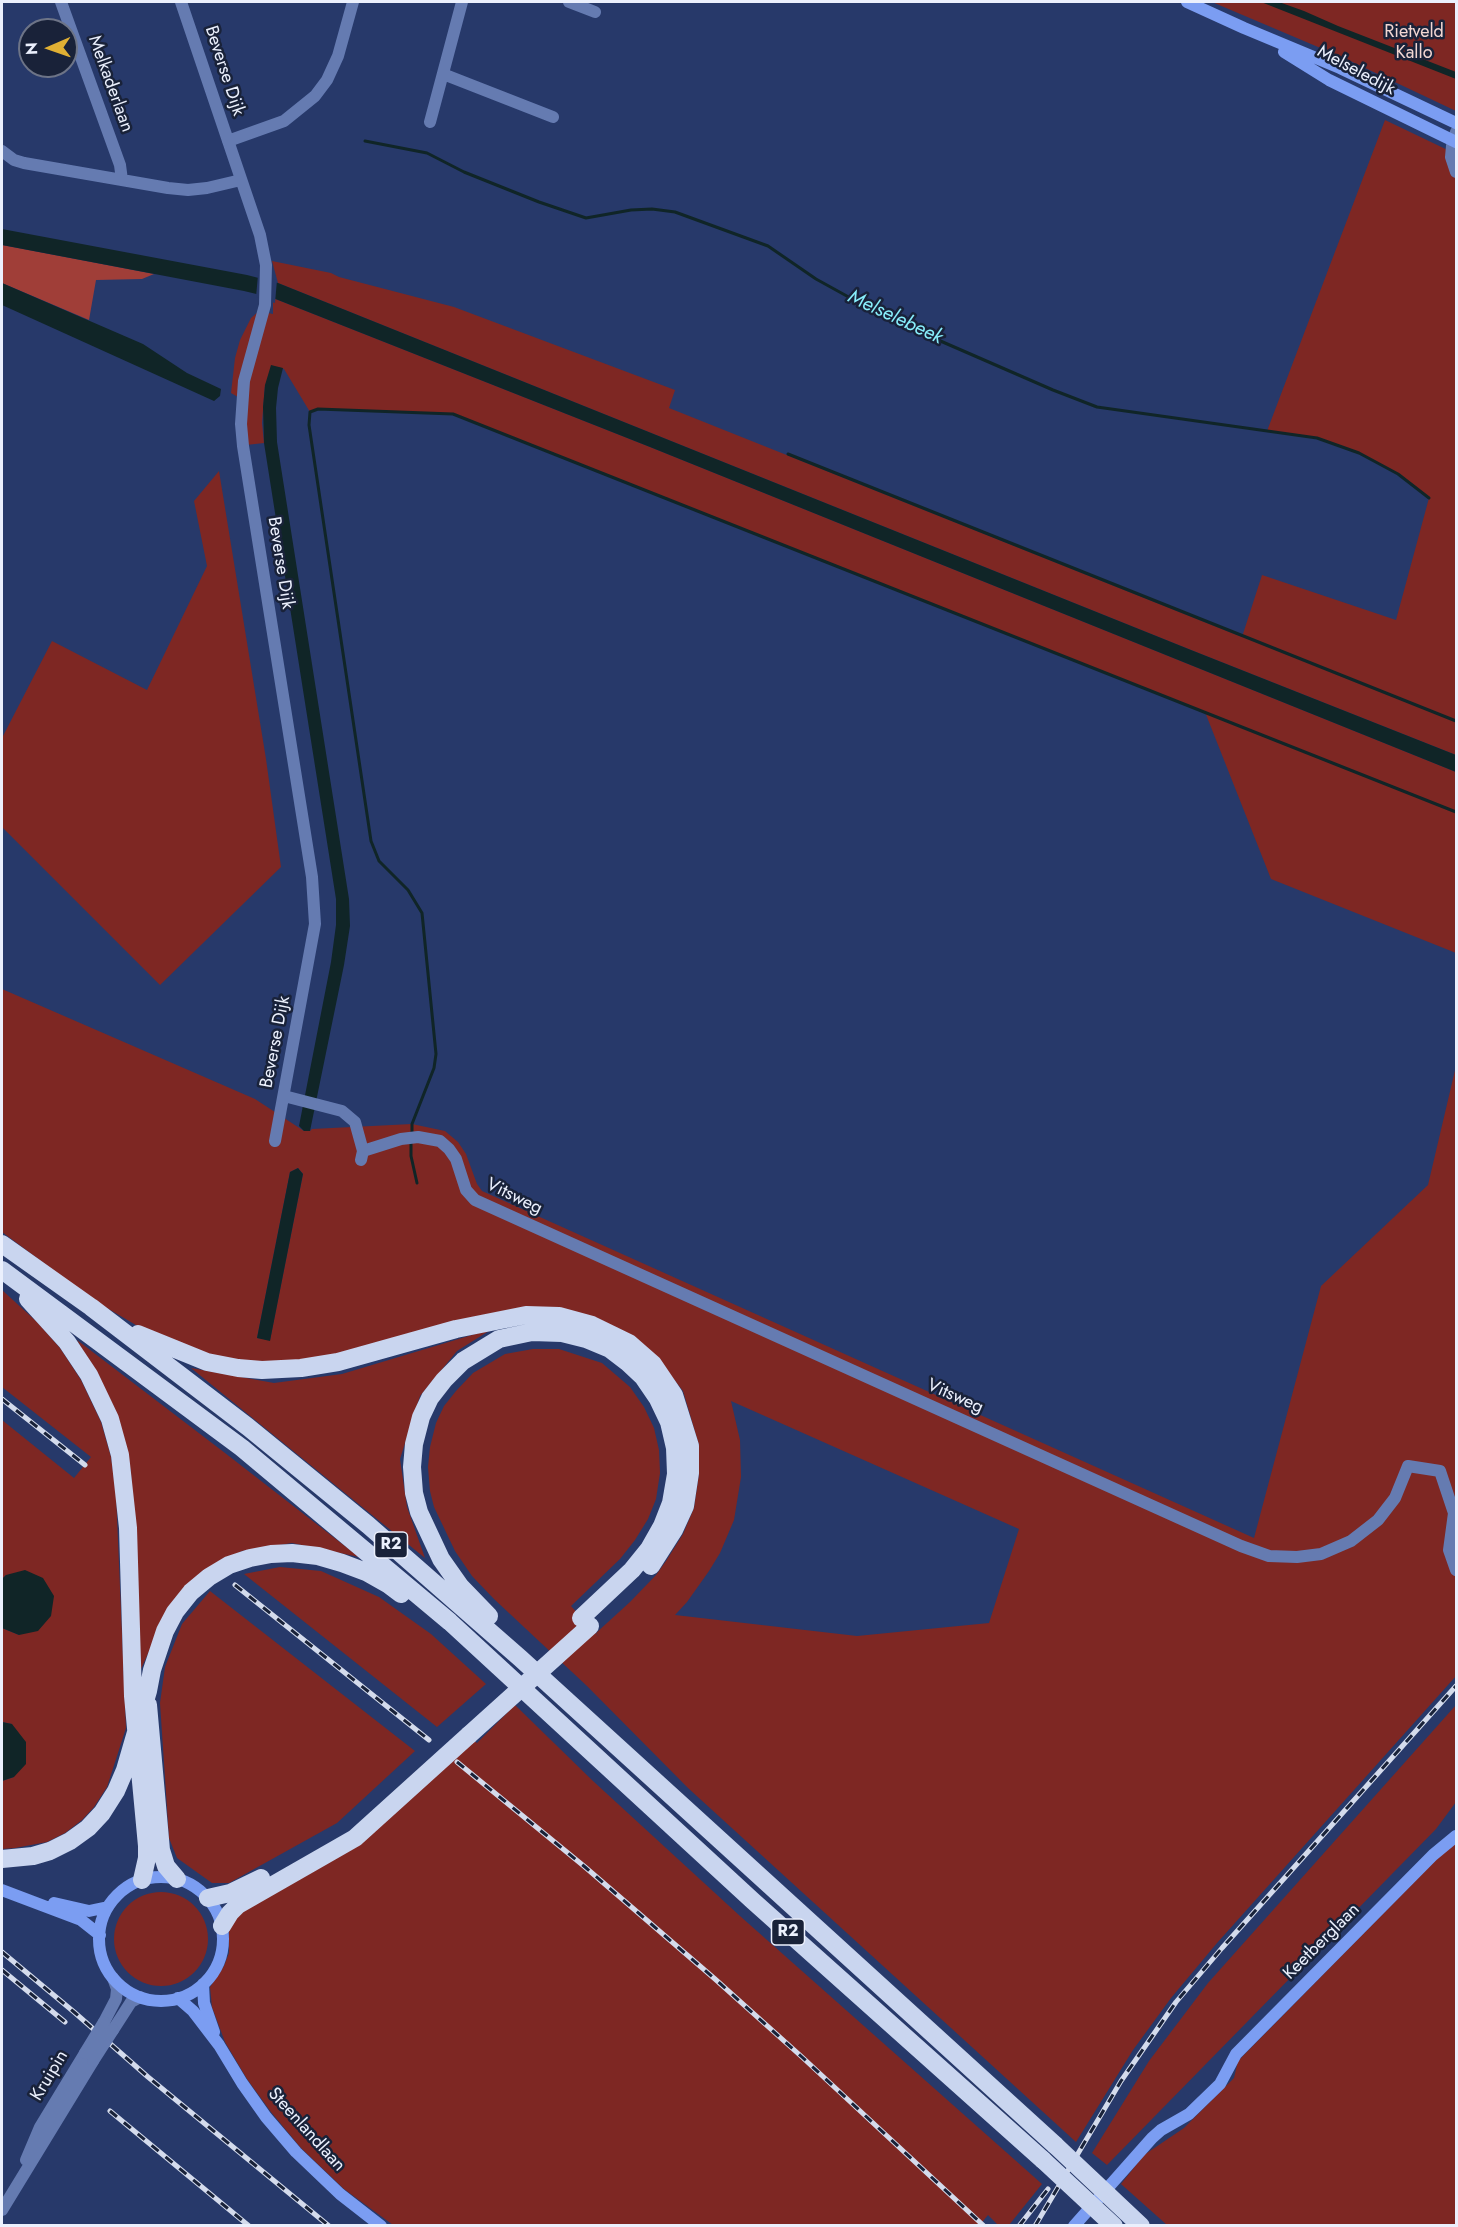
<!DOCTYPE html>
<html>
<head>
<meta charset="utf-8">
<style>
  body { margin:0 }
  #map { position:relative; width:1458px; height:2227px; overflow:hidden; background:#27396a; font-family:Jost,sans-serif }
  canvas { display:block }
  .frame { position:absolute; inset:0; border:3px solid #ebf0fd; pointer-events:none }
  .north { position:absolute; left:18px; top:18px; width:60px; height:60px; box-sizing:border-box; background:#192239; border:2px solid #6d7487; border-radius:50%; rotate:268deg; font-size:16px; font-weight:700; line-height:24px; text-align:center; color:#ebf0fd }
  .north::after { content:''; display:block; margin:auto; width:21px; height:27px; background:#e0b034; clip-path:polygon(50% 0,100% 100%,50% 72%,0 100%) }
</style>
</head>
<body>
<div id="map">
<canvas width="1458" height="2227"></canvas>
<div class="frame"></div>
<div class="north">N</div>
</div>
<script>
const g = document.querySelector('canvas').getContext('2d');
g.lineJoin = 'round';
function fill(path, color) { g.fillStyle = color; g.fill(path, 'evenodd'); }
const toPath = rows => new Path2D(rows.map(r => 'M' + r).join(''));
function trace(path, color, width, dash) { g.strokeStyle = color; g.lineWidth = width; g.lineCap = dash ? 'butt' : 'round'; g.setLineDash(dash || []); g.stroke(path); }
function label(font, color, halo, rows, align = 'center') {
  g.font = font + ' Jost,sans-serif'; g.lineWidth = 5; g.setLineDash([]); g.textBaseline = 'middle'; g.strokeStyle = halo; g.fillStyle = color; for (const [text, x, y, turn = 0] of rows) {
    g.save(); g.translate(x, y); g.rotate((+turn || 0) * Math.PI / 180); g.textAlign = isNaN(turn) ? turn : align; if (halo) g.strokeText(text, 0, 0); g.fillText(text, 0, 0); g.restore();
  }
}
fill(toPath([
  [1212,2,1456,2,1456,111,1344,58],
  [1385,120,1456,154,1456,755,1191,650,278,283,272,261,331,273,339,277,454,307,675,390,669,408,1242,637,1262,575,1396,620,1429,498,1398,474,1359,453,1317,438,1267,431],
  [273,298,650,447,1456,772,1456,953,1271,879,1205,712,453,414,318,409,310,412,284,369,278,367,265,385,262,423,264,443,246,445,245,401,231,393,235,358,240,340,251,318,259,311,273,314],
  [219,471,266,759,281,867,160,985,2,827,2,738,52,641,147,690,207,566,194,501],
  [2,989,255,1099,304,1131,310,1131,312,1129,412,1124,445,1131,458,1142,466,1154,477,1184,482,1191,1254,1538,1321,1286,1428,1185,1456,1066,1456,1676,1217,1943,1171,1998,1133,2050,1076,2142,688,1788,587,1686,494,1599,472,1576,455,1551,434,1507,430,1491,428,1467,430,1447,436,1423,444,1406,456,1391,473,1373,505,1354,533,1349,559,1349,602,1363,630,1387,644,1407,654,1428,659,1450,660,1473,656,1499,648,1519,635,1540,620,1559,571,1606,599,1637,596,1633,630,1602,656,1575,666,1561,683,1534,694,1508,699,1474,699,1445,683,1391,658,1359,560,1309,300,1361,262,1363,209,1355,141,1328,95,1301,2,1232],
  [298,1168,303,1174,270,1340,257,1338,290,1172],
  [731,1401,1019,1529,989,1623,857,1636,675,1615,687,1602,709,1571,720,1553,734,1520,741,1477,740,1440],
  [2,1290,37,1322,60,1348,81,1380,101,1422,111,1457,116,1494,126,1728,107,1787,94,1807,82,1820,65,1833,47,1842,15,1848,2,1849,2,1781,14,1777,12,1724,2,1722,2,1628,19,1635,6,1575,2,1579,2,1420,74,1478,91,1457,2,1387],
  [492,1329,457,1351,420,1396,400,1459,407,1507,425,1558,191,1368,274,1383,342,1374],
  [77,1340,225,1453,359,1557,292,1543,242,1551,199,1575,169,1607,141,1669,131,1472,114,1407],
  [280,1567,321,1571,379,1597,431,1634,486,1684,437,1727,244,1574],
  [210,1591,415,1751,337,1823,229,1883,212,1883,177,1858,169,1838,160,1703,165,1667,182,1624],
  [515,1705,593,1781,740,1916,1042,2184,1009,2225,998,2225,988,2215,979,2226,393,2225,344,2189,301,2148,271,2112,247,2079,225,2042,212,2007,210,1987,224,1966,229,1953,229,1927,235,1917,474,1741,477,1743],
  [1456,1705,1456,1802,1436,1829,1107,2165,1092,2153,1149,2061,1208,1983],
  [1456,1843,1456,2225,1167,2225,1121,2184,1144,2155,1184,2128,1234,2078,1238,2061,1442,1854],
  '114 1939a47 47 0 1 1 94 0a47 47 0 1 1-94 0Z'
]), '#7e2723');
fill(toPath([
  [2,245,154,274,142,279,96,280,89,320,2,283]
]), '#a03e38');
fill(toPath([
  [1261,2,1279,2,1304,11,1338,26,1456,72,1456,79],
  [2,229,247,275,278,283,1191,650,1456,755,1456,772,650,447,273,298,244,291,2,245],
  [2,283,143,344,187,373,221,389,220,396,214,401,2,305],
  [271,365,283,368,278,388,276,408,277,442,349,899,350,926,344,965,310,1131,304,1131,299,1126,331,962,336,925,336,899,264,443,263,407,265,385],
  [298,1168,303,1174,270,1341,257,1338,290,1172],
  [25,1570,43,1578,54,1596,51,1616,38,1631,19,1635,2,1628,2,1579,6,1575],
  [2,1722,12,1724,26,1742,26,1764,14,1777,2,1781]
]), '#102527');
fill(toPath([
  [258,275,277,280,275,303,256,297]
]), '#27396a');
trace(toPath([
  [365,141,427,153,464,172,539,202,586,218,631,210,652,209,675,212,768,246,816,279,883,316,1053,390,1097,407,1317,438,1359,453,1398,474,1429,498],
  [788,454,1456,721],
  [412,1134,412,1124,434,1068,436,1054,422,913,408,890,379,861,371,841,309,425,310,412,318,409,453,414,1456,812],
  [411,1141,411,1156,417,1183]
]), '#102527', 3);
trace(toPath([
  [61,2,120,165,122,180],
  [181,2,260,235,266,265,265,305,244,381,241,424,243,446,312,877,315,924,275,1141],
  [569,2,595,12],
  [443,74,553,117],
  [430,122,462,2],
  [1456,132,1452,146,1451,157,1456,172],
  [228,141,284,121,315,96,327,80,338,56,353,2],
  [2,151,14,160,24,163,168,188,188,190,207,188,241,180],
  [284,1096,342,1111,355,1122,363,1151,361,1160],
  [363,1151,401,1139,418,1137,440,1141,449,1149,456,1159,466,1190,475,1200,1241,1546,1269,1556,1297,1557,1321,1554,1351,1541,1378,1520,1395,1498,1408,1466,1440,1471,1454,1513,1449,1550,1456,1570],
  [104,2022,116,1999,117,1989,113,1978],
  [113,2030,131,2002,140,1997],
  [26,2160,40,2127,85,2053],
  [2,2210,93,2061]
]), '#657bb1', 12);
trace(toPath([
  [1187,2,1244,28,1340,68,1456,123],
  [1284,52,1329,80,1456,142],
  '99 1939a62 62 0 1 1 124 0a62 62 0 1 1-124 0Z',
  [2,1890,81,1920,100,1935],
  [54,1903,89,1911,108,1907],
  [203,1984,204,2003,214,2032],
  [178,1998,193,2011,219,2045,242,2083,266,2117,296,2152,340,2194,381,2226],
  [1074,2226,1152,2138,1161,2130,1189,2114,1220,2084,1236,2054,1433,1855,1456,1836]
]), '#7b9df2', 12);
trace(toPath([
  [2,1244,91,1307,248,1427,368,1525,520,1658,1055,2145],
  [2,1270,242,1448,450,1622,753,1901,1043,2160],
  [28,1299,67,1342,89,1375,110,1419,120,1455,128,1528,133,1696,147,1846,147,1858,142,1880],
  [138,1334,207,1362,238,1368,262,1370,301,1368,338,1362,456,1329,526,1315,559,1316,592,1325,629,1343,653,1364,674,1395,690,1446,690,1473,685,1506,674,1530,651,1566],
  [489,1616,460,1586,441,1559,419,1512,414,1493,412,1467,414,1444,421,1417,430,1398,444,1380,463,1361,499,1339,532,1332,562,1333,586,1339,610,1349,627,1362,643,1377,658,1399,669,1422,675,1448,676,1474,671,1503,662,1526,649,1549,632,1570,581,1618],
  [148,1705,161,1850,166,1866,177,1879],
  [2,1859,33,1856,50,1851,70,1841,88,1828,102,1813,116,1791,125,1770,148,1691,152,1670,165,1631,175,1612,191,1592,209,1577,229,1565,250,1558,271,1554,292,1553,318,1556,342,1563,366,1572,389,1585,401,1594],
  [208,1898,230,1893,261,1878],
  [222,1926,230,1913,238,1905,355,1838,469,1735]
]), '#c9d5ef', 18);
const rail = toPath([
  [2,1399,85,1465],
  [235,1585,429,1740],
  [457,1762,585,1867,715,1979,802,2057,984,2226],
  [2,1952,74,2012,148,2077,329,2226],
  [2,1970,65,2022],
  [110,2111,249,2226],
  [1019,2226,1048,2189],
  [1035,2226,1121,2081,1176,2002,1222,1948,1456,1686]
]);
trace(rail, '#d4dbec', 5);
trace(rail, '#192239', 3, [9]);
trace(toPath([
  [85,2053,104,2022],
  [93,2061,113,2030]
]), '#657bb1', 12);
trace(toPath([
  [469,1735,590,1626],
  [1055,2145,1141,2226],
  [1043,2160,1114,2226]
]), '#c9d5ef', 18);
for (const [x, y, w] of [
  [391,1545,33],
  [788,1932,33]
]) { const box = new Path2D(); box.roundRect(x - w / 2, y - 13, w, 26, 4.5); g.fillStyle = '#192239'; g.fill(box); trace(box, '#ebf0fd', 1.5); }
label('bold 16px', '#ebf0fd', null, [
  ["R2",391,1545],
  ["R2",788,1932]
]);
label('18px', '#f2d6d2', '#192239', [
  ["Rietveld",1414,33],
  ["Kallo",1414,54]
]);
label('18px', '#ebf0fd', '#192239', [
  ["Beverse Dijk",224,71,72],
  ["Melseledijk",1356,71,28],
  ["Melkaderlaan",110,84,70],
  ["Beverse Dijk",280,563,81],
  ["Beverse Dijk",276,1042,-79],
  ["Vitsweg",514,1197,26],
  ["Vitsweg",955,1397,24],
  ["Keetberglaan",1322,1942,-45],
  ["Kruipin",50,2076,-59],
  ["Steenlandlaan",306,2130,48]
]);
label('italic 20px', '#88effc', '#192239', [
  ["Melselebeek",895,318,25]
]);
</script>
</body>
</html>
